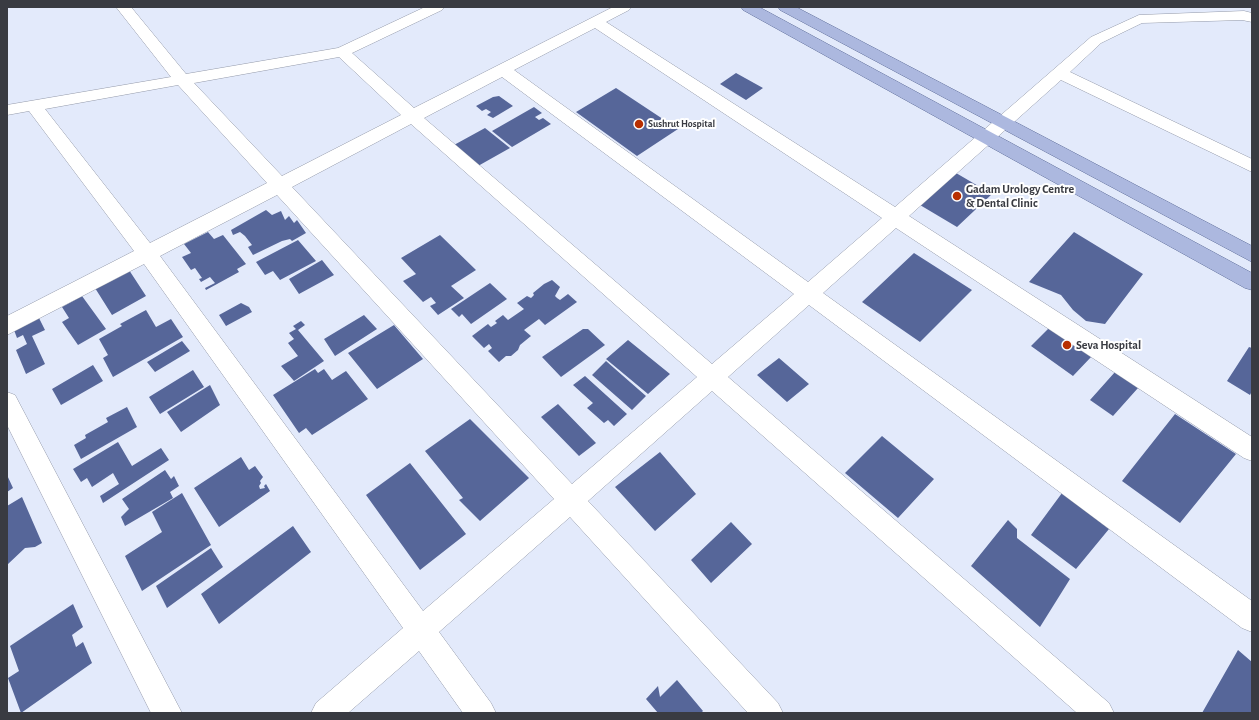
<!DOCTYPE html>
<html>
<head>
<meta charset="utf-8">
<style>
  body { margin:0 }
  #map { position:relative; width:1259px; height:720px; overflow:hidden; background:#e3eafb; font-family:"Alegreya Sans",sans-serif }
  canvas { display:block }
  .frame { position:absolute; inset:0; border:8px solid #393b42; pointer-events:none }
</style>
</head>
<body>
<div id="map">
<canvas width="1259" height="720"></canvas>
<div class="frame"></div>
</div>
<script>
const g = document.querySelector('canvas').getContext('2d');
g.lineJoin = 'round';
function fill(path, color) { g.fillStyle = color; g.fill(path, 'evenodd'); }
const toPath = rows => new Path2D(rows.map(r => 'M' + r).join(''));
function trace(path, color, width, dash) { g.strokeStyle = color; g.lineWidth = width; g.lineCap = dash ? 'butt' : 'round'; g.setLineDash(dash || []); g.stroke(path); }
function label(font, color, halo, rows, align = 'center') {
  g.font = font + ' "Alegreya Sans",sans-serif'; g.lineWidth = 4; g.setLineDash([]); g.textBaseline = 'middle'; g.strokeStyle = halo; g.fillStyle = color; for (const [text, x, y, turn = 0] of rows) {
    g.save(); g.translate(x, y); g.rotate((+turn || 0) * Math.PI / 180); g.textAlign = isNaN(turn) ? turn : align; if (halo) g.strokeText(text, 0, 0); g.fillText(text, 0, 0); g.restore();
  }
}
fill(toPath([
  [736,73,763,88,746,100,720,84],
  [616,88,678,129,637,156,576,112],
  [499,96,513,106,493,118,487,115,491,112,486,109,482,111,476,106,493,97],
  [534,107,542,113,535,117,539,120,543,118,551,124,512,147,492,131],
  [485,128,510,148,478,166,454,145],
  [956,173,992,194,957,227,920,205],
  [266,210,272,215,281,211,285,220,289,216,294,223,297,220,306,233,292,241,290,239,282,241,253,255,248,247,252,245,245,236,240,232,233,235,231,230],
  [208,232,214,239,223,235,246,264,237,269,239,272,206,290,205,288,215,283,210,277,201,282,199,279,202,278,195,268,191,270,182,257,191,253,184,244],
  [1074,232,1143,274,1105,324,1086,321,1073,310,1061,295,1029,282],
  [440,235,476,270,451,286,464,298,438,315,430,306,436,303,431,297,423,302,403,281,416,274,401,258],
  [298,240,316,261,280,280,273,271,265,275,256,262],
  [914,253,972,290,920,342,862,302],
  [322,260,334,275,299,294,289,279],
  [129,270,146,296,112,315,95,288],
  [552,280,560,287,555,296,557,298,560,300,568,294,577,302,545,325,539,319,524,330,531,336,520,345,518,350,511,356,506,356,499,362,488,351,492,348,489,344,484,348,472,336,488,324,491,327,497,323,495,321,503,315,508,320,524,309,517,303,527,296,531,298,534,295,533,293,544,284],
  [490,283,507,299,471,324,462,314,459,317,451,309],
  [82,296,106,329,78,345,62,322,69,318,62,307],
  [241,303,249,307,252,312,226,326,219,315],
  [146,310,156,327,171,319,183,337,113,377,103,358,108,355,99,339,122,326,120,324],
  [364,315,377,329,335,356,324,339],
  [39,318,45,330,32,336,45,364,26,374,16,350,27,344,23,335,17,338,14,330],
  [301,321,305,325,298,330,324,361,294,381,281,366,298,356,288,343,294,339,289,333,296,329,293,326],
  [394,325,423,359,377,389,348,353],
  [1050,327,1092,356,1073,376,1031,346],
  [583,329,588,329,605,345,561,377,542,357],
  [628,340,670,374,648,394,606,359],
  [182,341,190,351,155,372,147,362],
  [1249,347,1252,348,1252,391,1250,395,1227,381],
  [779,358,809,384,787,402,757,375],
  [606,361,646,396,632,410,592,375],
  [93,365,103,381,61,405,52,389],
  [315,369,318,373,324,369,332,380,346,371,368,399,312,435,306,428,299,433,273,395],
  [193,370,204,387,160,414,149,397],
  [1115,372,1138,388,1113,416,1090,400],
  [585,376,627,414,614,426,608,420,604,423,587,408,593,403,573,385],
  [210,385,220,405,181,432,167,412],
  [558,404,596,443,579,456,541,417],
  [127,407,137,427,81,459,74,445,86,438,85,435,108,422,106,418],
  [1175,414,1236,454,1180,523,1122,481],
  [470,419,529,478,480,521,459,500,463,498,425,451],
  [882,436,934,479,898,518,845,473],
  [118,442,132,466,161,448,169,460,103,503,100,496,119,484,113,473,92,487,87,478,81,482,73,469],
  [660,452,696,494,655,531,615,487],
  [241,457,249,470,255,466,263,477,260,481,261,483,259,486,260,489,265,488,264,486,266,484,270,491,219,527,194,488],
  [410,463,466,534,420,570,366,495],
  [165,470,171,479,174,476,179,486,170,492,173,498,125,526,121,517,129,509,122,499],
  [7,475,13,488,7,492],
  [182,493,211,545,142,591,125,556,162,532,152,512],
  [1062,493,1109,529,1076,569,1031,535],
  [22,497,42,543,35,547,25,548,7,565,7,506],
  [1008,520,1017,529,1017,538,1070,579,1040,627,971,566],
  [731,522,752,544,711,583,691,560],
  [293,526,311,552,219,624,201,594],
  [211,548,223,567,167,608,156,586],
  [73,604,83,627,72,635,76,647,83,642,92,663,21,713,8,678,19,671,10,646],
  [1238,650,1252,662,1252,713,1202,713],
  [677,680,703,711,701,713,658,713,646,699,658,686,660,697]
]), '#566699');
const minor = toPath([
  [116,7,131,7,186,74,338,48,425,7,444,7,442,10,352,53,414,108,613,7,631,7,629,10,606,22,895,207,1091,37,1139,15,1244,11,1252,13,1252,22,1242,20,1142,23,1101,43,1070,72,1252,159,1252,172,1061,80,909,216,1252,437,1252,461,1244,458,896,228,823,293,1252,601,1252,632,1242,628,809,305,728,377,1109,703,1114,713,1077,713,712,391,588,501,778,703,783,713,748,713,570,517,439,632,491,703,496,713,463,713,419,651,348,713,311,713,316,703,403,628,144,264,7,335,7,316,134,251,29,111,7,115,7,105,171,77,116,7],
  [595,28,882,218,808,282,514,70,595,28],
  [339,57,401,115,282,176,194,83,339,57],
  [502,77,794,294,712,364,424,118,502,77],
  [178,85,267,183,150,243,45,109,178,85],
  [411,124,697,377,572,484,292,187,411,124],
  [277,195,554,499,423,611,160,256,277,195],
  [7,392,15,395,182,713,151,713,7,425,7,392]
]);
const major = toPath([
  [741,7,759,7,1252,273,1252,290,1245,288,743,10,741,7],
  [778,7,796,7,1252,246,1252,262,780,10,778,7]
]);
trace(minor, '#9399a9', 1);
trace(major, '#5f6e9a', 1);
fill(minor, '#fff');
fill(major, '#acb8df');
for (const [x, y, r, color] of [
  [639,124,5,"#b82f01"],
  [957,196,5,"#b82f01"],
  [1067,345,5,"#b82f01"]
]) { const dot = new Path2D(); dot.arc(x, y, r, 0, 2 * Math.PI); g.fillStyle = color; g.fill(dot); trace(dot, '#fff', 1.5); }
label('bold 10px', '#393b42', '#fff', [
  ["Sushrut Hospital",648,124]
], 'left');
label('bold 12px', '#393b42', '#fff', [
  ["Gadam Urology Centre",966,189],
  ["& Dental Clinic",966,203],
  ["Seva Hospital",1076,345]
], 'left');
</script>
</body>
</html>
